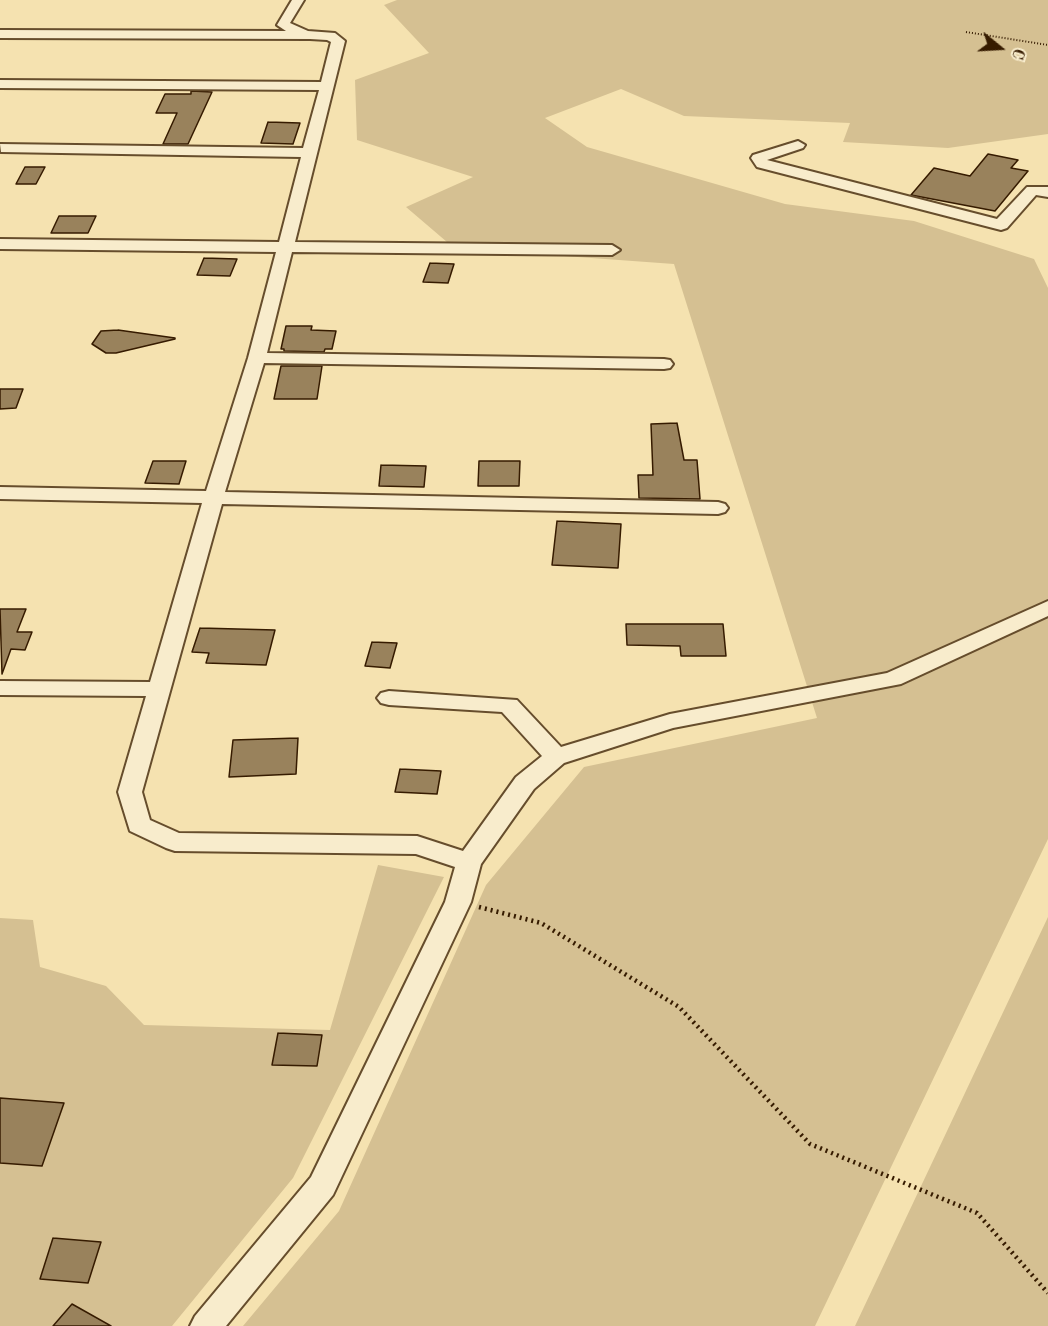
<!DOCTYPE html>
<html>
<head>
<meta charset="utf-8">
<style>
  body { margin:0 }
  #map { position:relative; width:1048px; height:1326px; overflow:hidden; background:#f5e2b0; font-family:"Old Standard TT",serif }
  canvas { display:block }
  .north { position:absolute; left:970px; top:18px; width:60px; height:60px; -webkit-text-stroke:4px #f8eccc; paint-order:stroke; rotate:108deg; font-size:16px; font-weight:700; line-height:24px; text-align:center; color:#361b00 }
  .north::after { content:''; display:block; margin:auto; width:21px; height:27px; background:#361b00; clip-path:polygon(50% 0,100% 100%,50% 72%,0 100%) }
</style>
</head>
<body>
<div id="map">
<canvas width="1048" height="1326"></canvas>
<div class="north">С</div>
</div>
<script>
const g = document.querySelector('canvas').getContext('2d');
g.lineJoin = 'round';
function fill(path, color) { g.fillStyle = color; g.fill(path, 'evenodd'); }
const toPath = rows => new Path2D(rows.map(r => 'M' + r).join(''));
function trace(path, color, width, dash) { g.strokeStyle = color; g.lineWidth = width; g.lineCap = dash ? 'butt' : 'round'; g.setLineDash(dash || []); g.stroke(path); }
fill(toPath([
  [397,0,1048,0,1048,134,948,148,843,142,850,123,684,116,621,89,545,118,587,147,785,204,914,221,1034,259,1048,288,1048,839,815,1326,243,1326,339,1211,486,885,584,767,817,718,674,264,454,248,406,207,473,177,357,140,355,80,429,53,384,5],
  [378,865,444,877,293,1178,172,1326,0,1326,0,918,33,920,40,967,106,986,144,1025,330,1030],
  [1048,917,1048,1326,855,1326]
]), '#d5c092');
const building = toPath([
  [191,91,212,92,188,144,163,144,177,113,156,113,165,94,191,94,191,91],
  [268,122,300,123,293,144,261,143,268,122],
  [988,154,1018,160,1011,168,1028,171,995,211,911,195,934,168,970,176,988,154],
  [25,167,45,167,36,184,16,184,25,167],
  [59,216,96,216,88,233,51,233,59,216],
  [204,258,237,259,230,276,197,275,204,258],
  [430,263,454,264,448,283,423,282,430,263],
  [286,326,312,326,311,330,336,331,332,349,325,349,324,352,284,351,284,349,281,349,286,326],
  [118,330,175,338,175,339,116,353,106,353,92,344,101,331,118,330],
  [281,366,322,366,317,399,274,399,281,366],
  [0,389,23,389,16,408,0,409,0,389],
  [677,423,684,460,697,460,700,499,639,498,638,475,653,475,651,424,677,423],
  [153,461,186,461,179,484,145,483,153,461],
  [479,461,520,461,519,486,478,486,479,461],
  [381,465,426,466,424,487,379,486,381,465],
  [557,521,621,524,618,568,552,565,557,521],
  [0,609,26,609,17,632,32,632,25,650,11,649,2,674,0,609],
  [626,624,723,624,726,656,681,656,680,646,627,645,626,624],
  [200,628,275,630,266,665,206,663,209,653,192,652,200,628],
  [372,642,397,643,390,668,365,666,372,642],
  [298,738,296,774,229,777,233,740,298,738],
  [400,769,441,771,437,794,395,792,400,769],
  [278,1033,322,1035,317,1066,272,1065,278,1033],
  [0,1098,64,1103,42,1166,0,1163,0,1098],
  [53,1238,101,1242,88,1283,40,1279,53,1238],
  [72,1304,111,1326,53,1326,72,1304]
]);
fill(building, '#99825c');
trace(building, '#361b00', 1.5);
const minor = toPath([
  [292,0,304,0,290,23,308,31,335,33,345,41,295,242,612,245,620,250,612,255,292,252,267,353,664,359,670,360,673,364,670,368,664,369,264,363,225,492,718,502,725,504,728,508,725,512,718,514,222,504,142,792,150,820,179,833,417,836,463,851,516,777,542,756,502,712,389,705,381,703,377,698,381,693,389,691,517,700,561,747,670,714,887,673,1048,601,1048,616,901,684,673,728,564,763,534,789,481,864,471,902,333,1195,226,1326,190,1326,195,1316,311,1177,445,902,455,867,416,854,175,851,166,848,130,831,118,792,146,696,0,695,0,681,150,682,202,503,0,499,0,487,206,491,248,358,276,252,0,249,0,239,279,242,301,157,1,152,0,144,303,148,319,90,0,88,0,80,321,82,331,42,327,40,310,39,0,38,0,30,286,31,277,25,292,0],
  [798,141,805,145,803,148,767,160,997,219,1027,187,1048,187,1048,197,1036,195,1007,228,1001,230,757,167,751,158,753,155,798,141]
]);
trace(minor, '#664d2c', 4);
trace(toPath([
  [966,32,1048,45]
]), '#361b00', 2, [1, 2]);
trace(toPath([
  [479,907,541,923,679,1007,810,1144,977,1213,1048,1293]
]), '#361b00', 4.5, [2, 4]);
fill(minor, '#f8eccc');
</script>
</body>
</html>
